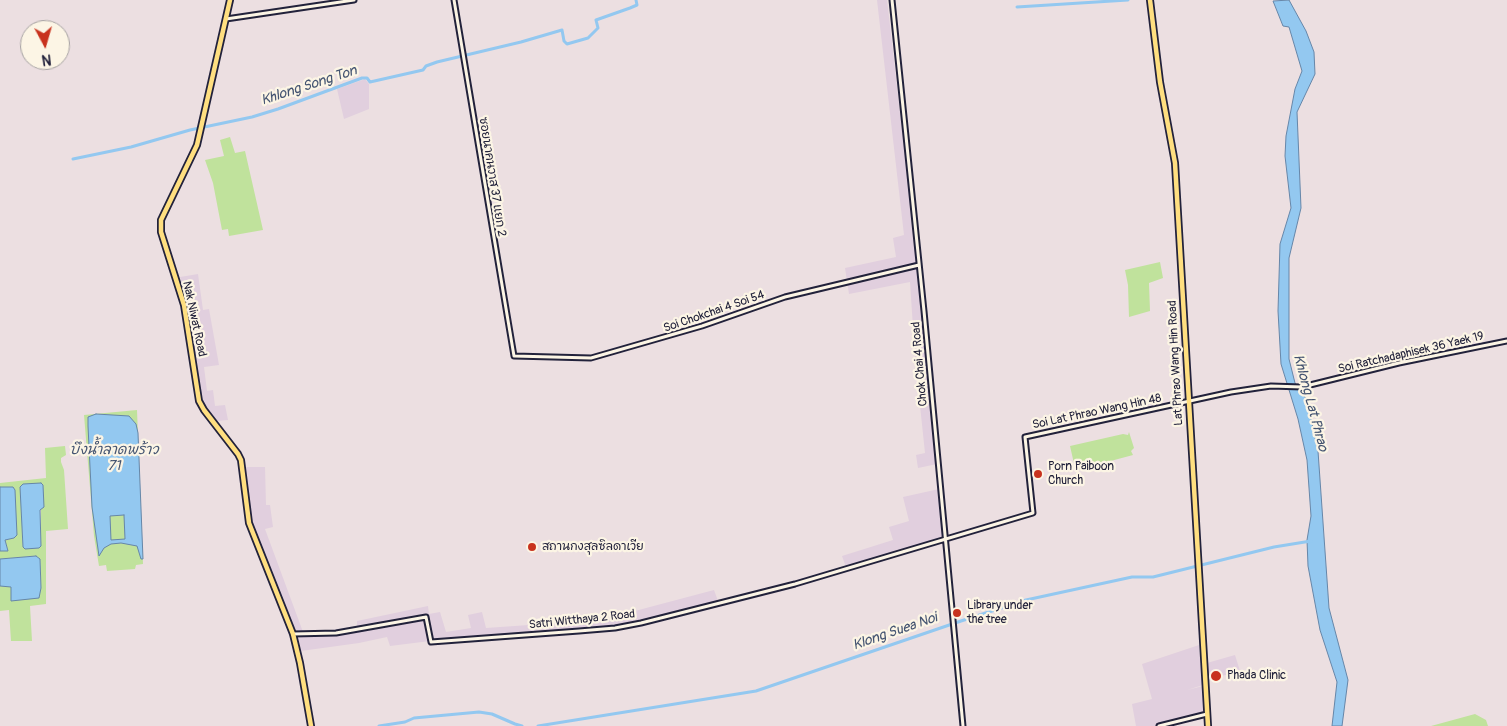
<!DOCTYPE html>
<html>
<head>
<meta charset="utf-8">
<style>
  body { margin:0 }
  #map { position:relative; width:1507px; height:726px; overflow:hidden; background:#ecdfe1; font-family:Pangolin,sans-serif }
  canvas { display:block }
  .north { position:absolute; left:20px; top:20px; width:50px; height:50px; box-sizing:border-box; background:#fcf5e5; border:1px solid #a5a1a1; border-radius:50%; rotate:174deg; font-size:14px; font-weight:700; line-height:20px; text-align:center; color:#22223b }
  .north::after { content:''; display:block; margin:auto; width:18px; height:22px; background:#c8321e; clip-path:polygon(50% 0,100% 100%,50% 72%,0 100%) }
</style>
</head>
<body>
<div id="map">
<canvas width="1507" height="726"></canvas>
<div class="north">N</div>
</div>
<script>
const g = document.querySelector('canvas').getContext('2d');
g.lineJoin = 'round';
function fill(path, color) { g.fillStyle = color; g.fill(path, 'evenodd'); }
const toPath = rows => new Path2D(rows.map(r => 'M' + r).join(''));
function trace(path, color, width, dash) { g.strokeStyle = color; g.lineWidth = width; g.lineCap = dash ? 'butt' : 'round'; g.setLineDash(dash || []); g.stroke(path); }
function label(font, color, halo, rows, align = 'center') {
  g.font = font + ' Pangolin,"Playpen Sans Thai",sans-serif'; g.lineWidth = 4.5; g.setLineDash([]); g.textBaseline = 'middle'; g.strokeStyle = halo; g.fillStyle = color; for (const [text, x, y, turn = 0] of rows) {
    g.save(); g.translate(x, y); g.rotate((+turn || 0) * Math.PI / 180); g.textAlign = isNaN(turn) ? turn : align; if (halo) g.strokeText(text, 0, 0); g.fillText(text, 0, 0); g.restore();
  }
}
fill(toPath([
  [877,0,887,0,919,276,937,464,918,468,916,455,925,453,915,358,910,282,849,294,845,268,896,257,893,238,904,235],
  [365,79,369,84,369,109,344,119,337,89],
  [198,274,203,310,209,309,219,365,204,367,207,391,213,390,215,406,225,405,228,420,217,421,202,402,190,315,180,277],
  [246,467,265,467,266,505,270,505,273,527,265,529,303,632,357,628,357,621,428,606,429,614,440,612,446,632,471,628,468,615,482,612,486,628,601,620,714,590,718,601,846,567,842,556,893,540,889,527,909,521,903,497,939,489,943,539,848,568,722,602,620,625,454,638,390,646,387,637,359,643,301,651,299,641,254,532,246,484],
  [1199,645,1203,685,1187,690,1203,686,1203,713,1156,726,1136,726,1132,704,1152,699,1142,664],
  [1235,655,1240,671,1207,680,1207,663]
]), '#e1cfde');
fill(toPath([
  [230,137,235,153,245,151,263,230,229,236,228,229,222,230,213,183,205,160,224,156,220,140],
  [1160,262,1163,278,1149,283,1150,311,1129,317,1128,285,1125,270],
  [137,410,143,564,136,565,135,569,107,571,106,565,99,566,94,536,84,415],
  [1129,432,1134,448,1131,451,1133,455,1077,470,1075,468,1070,446,1123,434,1128,435],
  [65,446,66,455,61,458,61,462,64,470,68,529,46,531,46,604,30,606,32,641,11,641,9,610,0,611,0,586,11,586,12,588,41,588,40,559,36,556,0,559,0,551,8,551,5,540,14,538,12,487,0,487,0,483,46,478,45,448],
  [21,485,41,509,41,547,23,547],
  [1475,714,1486,720,1488,726,1431,726]
]), '#c0e29c');
const water = toPath([
  [1289,0,1306,31,1314,52,1315,74,1297,112,1301,208,1289,258,1289,359,1295,383,1307,400,1318,451,1329,608,1348,680,1342,726,1332,726,1337,682,1320,630,1308,566,1307,540,1311,516,1307,460,1298,419,1281,364,1278,311,1280,244,1291,208,1285,156,1286,136,1295,89,1302,71,1289,27,1283,26,1273,1,1289,0],
  [96,414,129,416,136,424,138,433,143,559,141,559,137,546,121,543,111,544,104,548,99,556,92,507,88,426,88,417,96,414],
  [124,515,125,539,111,540,110,516,124,515],
  [41,483,43,485,44,507,40,510,41,546,39,548,25,549,23,547,20,487,23,484,41,483],
  [0,487,13,487,15,490,17,535,14,538,5,540,8,551,0,551,0,487],
  [36,556,40,559,41,588,39,598,11,601,11,587,0,586,0,559,36,556]
]);
fill(water, '#93c8f0');
trace(water, '#6686a8', 1);
trace(toPath([
  [1017,7,1128,0],
  [73,159,131,147,190,130,252,117,278,109,362,78,367,78,370,82,423,70,426,66,437,62,521,42,562,30,564,41,567,44,588,38,598,28,596,20,630,8,637,5,636,0],
  [379,726,405,722,414,718,479,712,492,714,515,724,522,726],
  [538,726,756,691,961,621,1026,600,1132,577,1153,577,1274,547,1311,541]
]), '#93c8f0', 3);
const minor = toPath([
  [454,0,514,356,591,358,702,326,785,297,919,265],
  [892,0,924,311,963,726],
  [226,19,354,0],
  [293,634,336,633,426,617,431,642,579,631,615,628,641,623,795,584,1033,513,1025,437,1231,392,1271,386,1302,387,1399,363,1507,341],
  [1159,726,1207,714]
]);
const major = toPath([
  [230,0,197,145,161,220,161,232,184,305,199,401,204,410,238,454,241,460,249,523,293,634,300,663,311,726],
  [1150,0,1160,82,1175,163,1208,726]
]);
trace(minor, '#22223b', 7);
trace(major, '#22223b', 8);
trace(minor, '#fcf5e5', 3);
trace(major, '#ffdf80', 4.5);
for (const [x, y, r, color] of [
  [1038,474,5,"#c8321e"],
  [532,547,5,"#c8321e"],
  [957,613,5,"#c8321e"],
  [1216,676,6,"#c8321e"]
]) { const dot = new Path2D(); dot.arc(x, y, r, 0, 2 * Math.PI); g.fillStyle = color; g.fill(dot); trace(dot, '#fcf5e5', 2); }
label('12px', '#22223b', '#fcf5e5', [
  ["ซอยนาคนวาส 37 แยก 2",492,177,81],
  ["Soi Chokchai 4 Soi 54",714,312,-19],
  ["Nak Niwat Road",194,319,78],
  ["Soi Ratchadaphisek 36 Yaek 19",1411,353,-13],
  ["Lat Phrao Wang Hin Road",1176,363,-93],
  ["Chok Chai 4 Road",920,364,-95],
  ["Soi Lat Phrao Wang Hin 48",1097,412,-12],
  ["Satri Witthaya 2 Road",582,620,-6]
]);
label('12px', '#22223b', '#fcf5e5', [
  ["Porn Paiboon",1048,467],
  ["Church",1048,481],
  ["สถานกงสุลซิลดาเวีย",542,547],
  ["Library under",967,606],
  ["the tree",967,620],
  ["Phada Clinic",1227,676]
], 'left');
label('italic 14px', '#445471', '#fcf5e5', [
  ["Khlong Song Ton",309,86,-18],
  ["Khlong Lat Phrao",1310,403,75],
  ["บึงน้ำลาดพร้าว",114,450],
  ["71",114,466],
  ["Klong Suea Noi",895,632,-19]
]);
</script>
</body>
</html>
